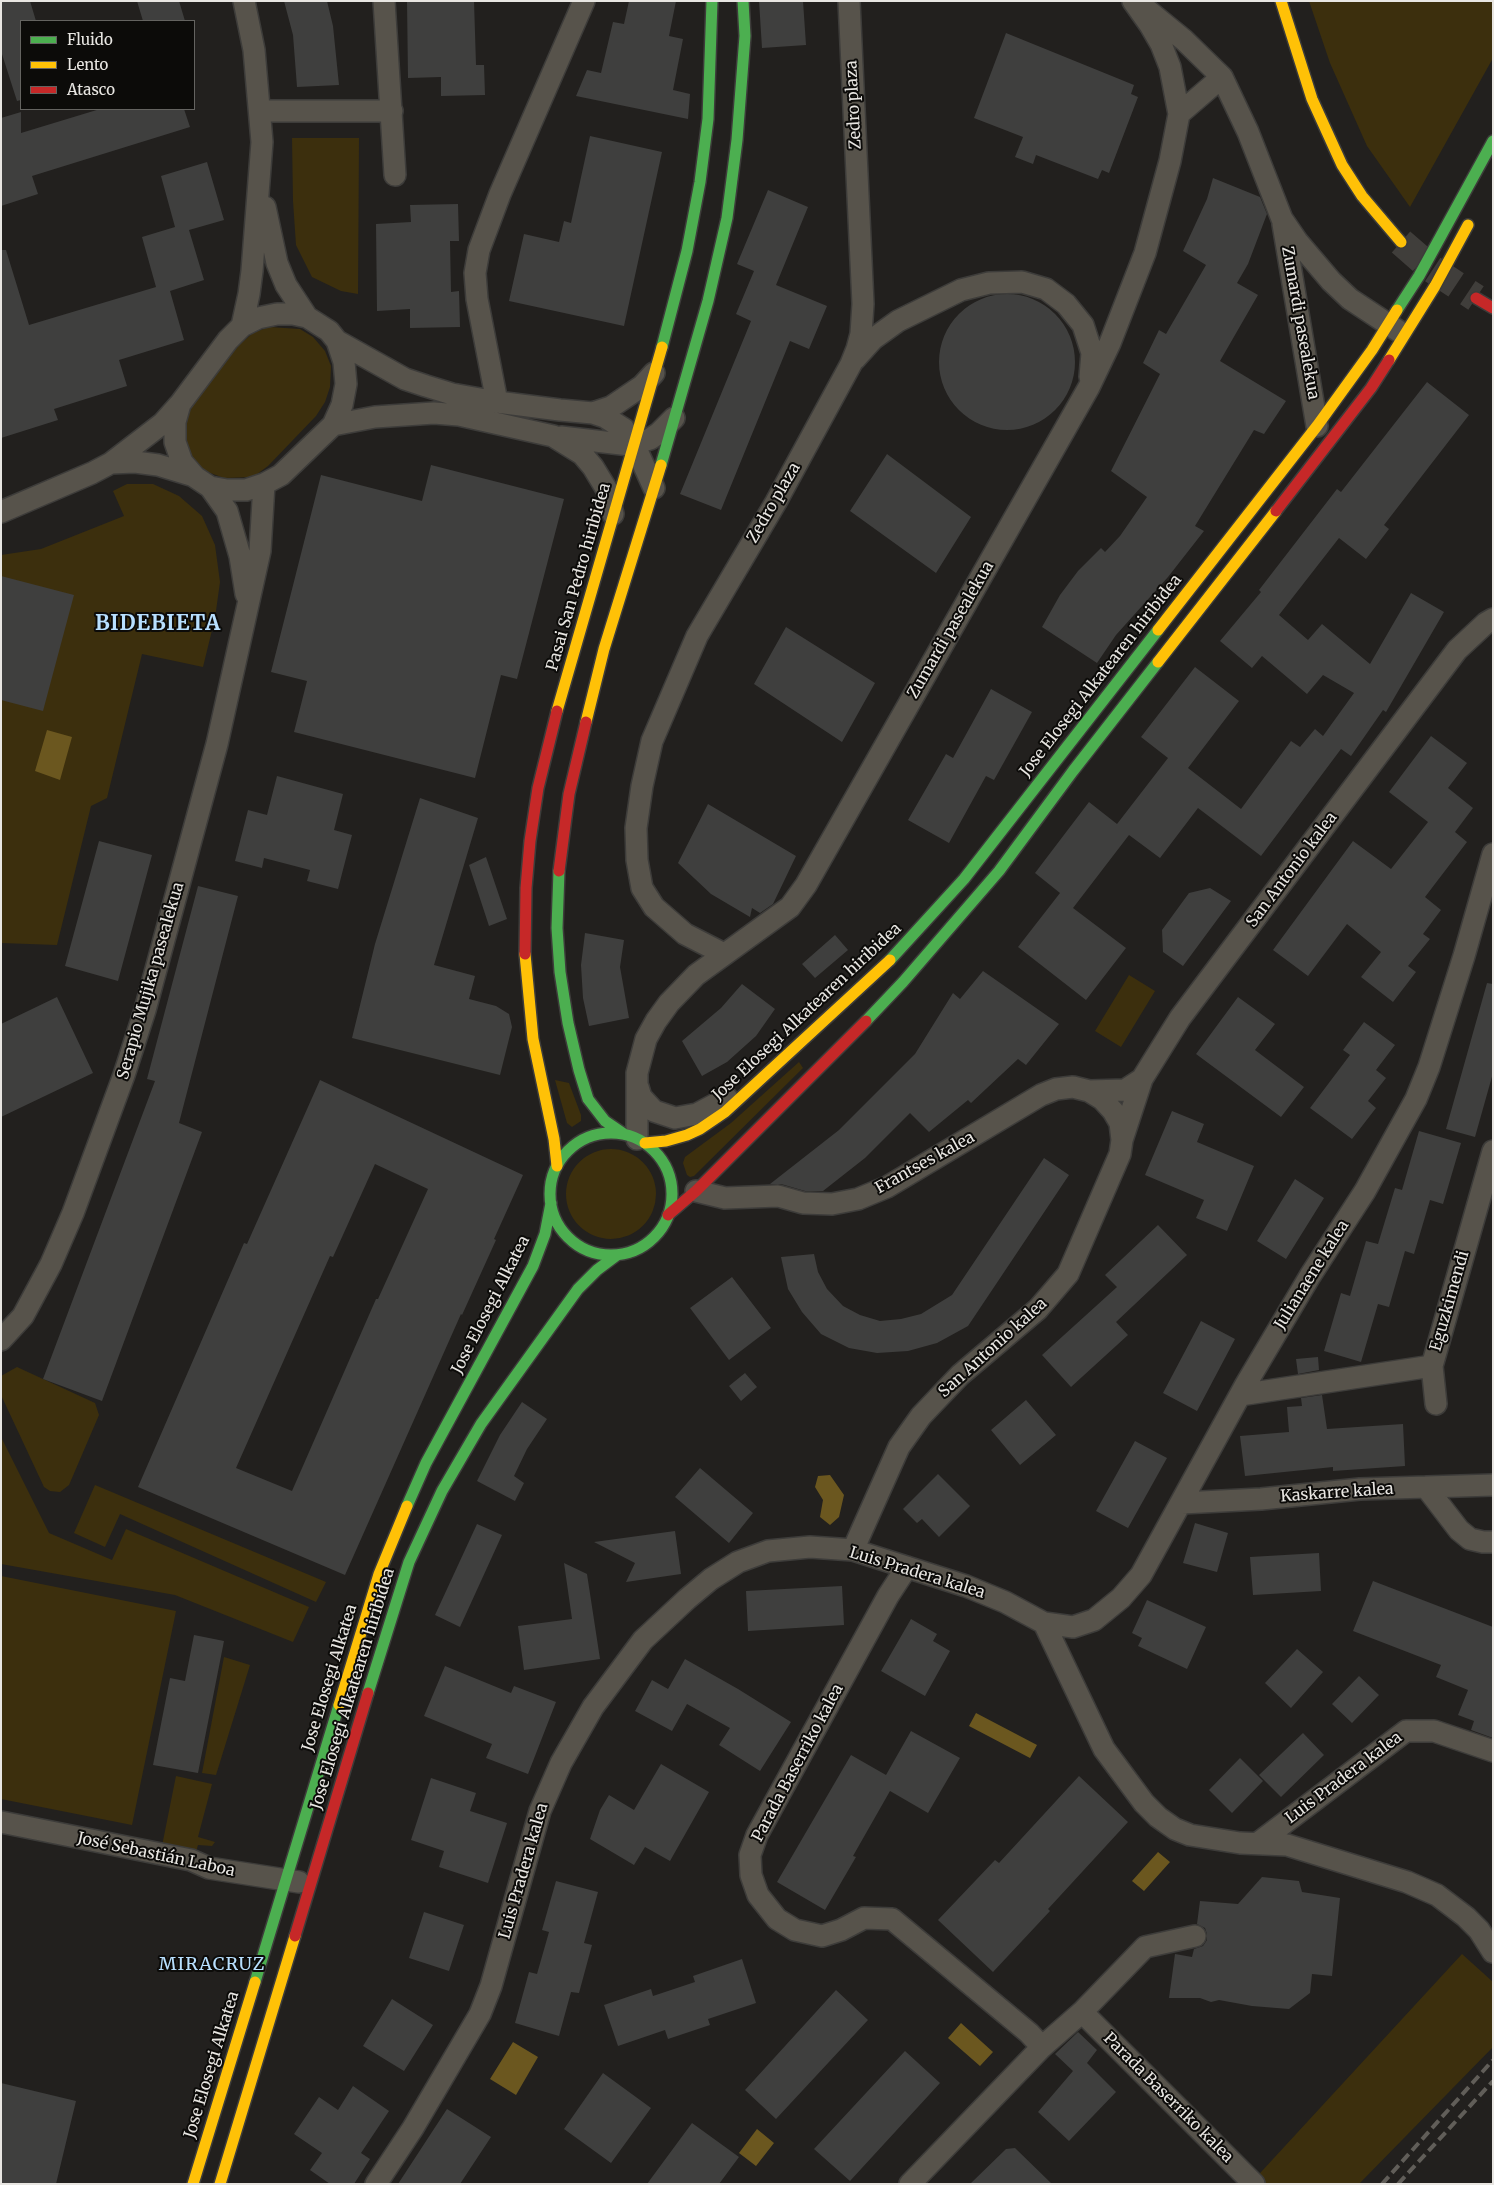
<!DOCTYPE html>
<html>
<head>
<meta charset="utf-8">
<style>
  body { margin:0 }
  #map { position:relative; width:1494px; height:2185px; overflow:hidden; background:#22201e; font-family:Merriweather,serif }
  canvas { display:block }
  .frame { position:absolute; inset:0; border:2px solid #e8e6e2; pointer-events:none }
  .legend { position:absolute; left:20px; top:20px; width:175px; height:90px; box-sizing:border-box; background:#0c0b09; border:1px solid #646360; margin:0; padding:6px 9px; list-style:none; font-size:15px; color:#e8e6e2 }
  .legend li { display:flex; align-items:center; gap:10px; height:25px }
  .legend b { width:25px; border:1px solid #646360 }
</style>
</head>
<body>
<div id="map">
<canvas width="1494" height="2185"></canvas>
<div class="frame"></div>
<ul class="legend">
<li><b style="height:6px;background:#4caf50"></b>Fluido</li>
<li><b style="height:6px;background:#ffc107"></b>Lento</li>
<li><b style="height:6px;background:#c62828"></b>Atasco</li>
</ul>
</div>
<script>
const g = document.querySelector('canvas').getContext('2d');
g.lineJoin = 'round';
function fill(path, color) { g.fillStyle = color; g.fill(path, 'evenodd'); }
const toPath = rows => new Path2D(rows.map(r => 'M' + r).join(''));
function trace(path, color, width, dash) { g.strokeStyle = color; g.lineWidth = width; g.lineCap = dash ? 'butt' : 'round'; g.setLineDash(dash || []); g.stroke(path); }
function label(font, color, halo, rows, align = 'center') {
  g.font = font + ' Merriweather,serif'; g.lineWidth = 4; g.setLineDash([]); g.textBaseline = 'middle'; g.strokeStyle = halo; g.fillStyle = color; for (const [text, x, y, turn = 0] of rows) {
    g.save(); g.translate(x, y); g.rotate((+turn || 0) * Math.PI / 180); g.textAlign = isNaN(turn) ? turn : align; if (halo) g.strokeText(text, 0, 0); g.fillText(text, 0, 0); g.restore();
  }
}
fill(toPath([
  [1309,1,1493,1,1493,58,1410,207,1367,146,1330,63],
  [292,138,359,138,358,294,341,291,312,277,296,245,293,201],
  [269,327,300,329,313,337,325,351,331,366,330,387,325,402,316,416,268,466,253,477,224,478,205,471,190,455,185,436,187,416,196,400,239,345,253,333],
  [127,484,153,484,179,496,202,516,215,545,220,582,215,618,203,667,142,654,107,798,91,806,57,945,1,943,1,555,41,549,124,516,113,491],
  [1129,975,1155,991,1121,1047,1095,1031],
  [799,1062,803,1068,694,1176,690,1177,687,1175,683,1163,685,1157,731,1123],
  [555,1080,569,1083,581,1115,581,1121,572,1127,567,1123],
  '566 1194a45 45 0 1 1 90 0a45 45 0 1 1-90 0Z',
  [17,1367,95,1403,99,1415,69,1485,60,1492,50,1491,44,1487,1,1395,1,1376],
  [1,1437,49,1533,112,1560,126,1529,309,1607,293,1642,175,1595,1,1564],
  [95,1485,326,1582,316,1602,120,1514,105,1547,74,1533],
  [1,1576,176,1611,132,1825,1,1799],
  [224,1657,250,1665,216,1775,202,1773],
  [176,1776,212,1784,198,1837,215,1842,212,1846,198,1845,196,1852,162,1846],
  [1462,1954,1493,1982,1493,2047,1359,2184,1250,2184]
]), '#3c2f0d');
fill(toPath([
  [47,730,72,737,60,780,35,771],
  [830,1475,844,1495,839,1517,830,1525,820,1517,823,1500,815,1487,818,1476],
  [976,1713,1037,1745,1030,1758,969,1726],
  [1158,1852,1170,1862,1144,1891,1132,1881],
  [961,2023,993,2052,980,2066,948,2038],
  [513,2042,538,2057,516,2095,490,2079],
  [757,2129,774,2143,756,2166,739,2153]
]), '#6b571f');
fill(toPath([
  [1,1,30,1,36,21,21,21,21,100,17,101,1,51],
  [137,1,179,1,185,21,143,21],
  [284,1,327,1,333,26,339,85,297,87,293,35],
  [407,1,474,1,476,65,484,65,485,95,441,96,441,77,408,78],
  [629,1,676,1,669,36,683,39,673,90,690,94,688,119,576,96,587,70,601,73,613,22,624,24],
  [759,1,803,1,806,45,762,48],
  [1006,33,1134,85,1131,94,1138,97,1109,173,1102,170,1098,179,1036,155,1033,164,1015,157,1023,137,974,118],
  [100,109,184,109,190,127,32,176,38,194,1,206,1,118,21,112,21,133],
  [590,136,662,152,624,326,509,301,524,234,559,242,564,221,571,223],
  [207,162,224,220,189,230,204,280,170,291,184,340,119,360,127,386,54,409,58,420,1,438,1,250,6,250,29,325,156,287,142,237,175,227,161,176],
  [1213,178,1260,197,1267,214,1248,264,1237,283,1258,295,1220,361,1286,401,1264,434,1254,430,1195,526,1204,531,1168,577,1116,635,1097,663,1042,627,1060,595,1078,571,1101,548,1105,552,1120,536,1147,497,1111,471,1160,374,1143,363,1159,330,1166,334,1206,265,1183,251,1207,199],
  [768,190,808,207,776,285,827,306,809,349,790,341,721,510,680,494,751,321,736,314,754,271,737,264],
  [458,204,459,241,450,241,451,292,459,291,460,327,410,328,410,309,377,311,376,224,411,222,410,205],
  '939 362a68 68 0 1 1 136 0a68 68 0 1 1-136 0Z',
  [1427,382,1469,415,1384,525,1389,529,1366,559,1339,538,1279,615,1308,640,1322,624,1370,664,1411,593,1444,612,1386,712,1383,710,1351,756,1341,749,1261,856,1198,808,1160,858,1129,835,1073,908,1126,948,1086,1000,1018,947,1060,893,1035,873,1089,802,1117,824,1168,758,1141,737,1195,667,1239,701,1188,768,1241,809,1291,741,1300,747,1315,729,1323,736,1354,693,1323,675,1307,694,1262,656,1252,668,1220,641,1261,592,1259,590,1337,489,1341,492],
  [887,454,971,517,936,573,850,511],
  [431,465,564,499,517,679,501,675,475,778,294,732,307,681,271,672,321,475,422,501],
  [1,576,74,595,43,711,1,700],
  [786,627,875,683,842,742,754,684],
  [991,689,1032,712,994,780,986,776,949,843,908,820,946,754,953,758],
  [1431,736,1467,763,1448,788,1473,808,1455,832,1467,842,1425,897,1441,910,1423,934,1430,939,1408,966,1416,972,1393,1002,1361,977,1381,952,1347,924,1308,976,1273,950,1353,841,1391,869,1428,822,1389,792],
  [277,776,343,794,334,830,352,835,338,889,307,881,310,870,264,858,262,868,235,861,248,810,267,815],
  [420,798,478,818,434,965,475,976,469,999,496,1006,509,1014,512,1027,500,1075,352,1038,375,944],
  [708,804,796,856,773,904,760,913,752,908,750,917,711,894,678,863],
  [99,841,152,855,118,981,65,966],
  [486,857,507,919,489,926,469,865],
  [198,886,238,896,179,1123,202,1132,102,1401,43,1379,155,1081,147,1079],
  [1210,888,1231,901,1183,966,1163,952,1162,930,1189,893],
  [585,933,624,940,620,967,629,1018,589,1026,583,998,581,965],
  [835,935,848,950,815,978,802,964],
  [983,971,1059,1024,1026,1065,1018,1059,971,1103,968,1100,929,1132,910,1113,865,1158,823,1191,805,1191,781,1184,770,1184,839,1130,915,1054,953,993,960,999],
  [1487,983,1493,984,1493,1073,1475,1137,1446,1129],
  [742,984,775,1009,756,1036,727,1062,702,1076,682,1041,721,1008],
  [57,997,93,1073,1,1117,1,1024],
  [1238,997,1275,1024,1255,1050,1304,1087,1281,1117,1196,1054],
  [1364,1022,1395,1045,1376,1070,1386,1078,1368,1101,1376,1108,1352,1139,1310,1108,1350,1055,1343,1050],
  [320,1080,523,1175,494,1239,496,1240,462,1315,461,1314,345,1575,138,1487,244,1243,247,1244],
  [375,1164,428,1189,378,1299,376,1299,292,1491,236,1468,330,1256,333,1257],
  [1172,1111,1204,1124,1197,1142,1254,1166,1227,1231,1196,1218,1204,1200,1145,1175],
  [1419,1131,1461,1143,1443,1204,1430,1200,1414,1254,1405,1251,1389,1307,1378,1304,1361,1362,1324,1351,1341,1293,1350,1296,1366,1241,1378,1244,1395,1188,1402,1190],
  [1044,1158,1069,1175,968,1326,937,1343,908,1351,877,1353,849,1348,821,1334,802,1312,788,1289,781,1257,814,1254,818,1272,827,1289,843,1306,860,1315,880,1321,901,1319,921,1314,952,1295],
  [1295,1179,1324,1198,1286,1259,1257,1241],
  [1158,1225,1187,1255,1116,1322,1128,1335,1071,1387,1042,1355,1117,1287,1105,1275],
  [732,1277,771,1328,729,1360,690,1308],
  [1201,1321,1235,1339,1197,1411,1163,1393],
  [1318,1357,1319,1370,1298,1374,1296,1359],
  [745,1373,757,1387,741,1401,729,1386],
  [1322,1395,1327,1429,1403,1424,1405,1466,1333,1471,1333,1467,1245,1476,1240,1436,1289,1432,1287,1407,1302,1406,1301,1398],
  [1026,1400,1056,1435,1020,1465,991,1430],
  [522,1402,547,1419,527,1449,514,1476,524,1483,515,1501,477,1481,500,1435],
  [1135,1441,1167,1458,1128,1528,1096,1511],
  [700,1468,753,1513,729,1543,675,1497],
  [938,1474,970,1506,939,1537,922,1519,917,1523,903,1509],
  [1195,1523,1228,1533,1217,1572,1183,1563],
  [477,1524,502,1535,460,1627,435,1615],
  [675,1531,681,1574,626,1582,635,1563,594,1542],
  [1319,1553,1321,1591,1253,1595,1250,1557],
  [564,1563,587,1574,600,1659,524,1670,518,1626,572,1619],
  [1373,1581,1493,1627,1493,1738,1471,1730,1474,1721,1458,1715,1468,1690,1436,1677,1441,1665,1353,1631],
  [842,1586,844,1625,748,1631,746,1591],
  [1147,1600,1206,1627,1187,1669,1138,1646,1142,1638,1132,1633],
  [911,1619,937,1634,933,1641,950,1651,925,1696,881,1671],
  [194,1635,224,1641,198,1773,153,1765,170,1678,185,1681],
  [1297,1649,1323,1672,1291,1708,1265,1683],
  [685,1659,738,1689,791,1722,760,1771,719,1745,730,1728,687,1704,672,1731,635,1711,652,1680,668,1689],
  [445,1666,511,1693,514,1686,556,1702,528,1774,486,1758,492,1744,424,1716],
  [1359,1676,1379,1695,1352,1723,1332,1704],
  [911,1731,960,1758,928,1813,890,1791,853,1856,856,1857,825,1910,777,1882,851,1755,886,1775],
  [1303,1733,1324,1755,1281,1797,1259,1775],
  [1240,1758,1263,1781,1232,1813,1209,1790],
  [661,1764,709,1792,670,1861,645,1847,634,1865,590,1839,600,1810,609,1795,634,1810],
  [1079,1776,1128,1822,1048,1909,1050,1911,993,1972,938,1920,995,1860,999,1863],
  [431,1778,476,1793,470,1811,507,1823,488,1883,439,1867,444,1851,411,1840],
  [1262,1877,1299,1881,1302,1892,1340,1898,1332,1976,1312,1974,1310,1993,1289,2009,1252,2006,1219,2000,1211,2002,1200,1998,1169,1998,1175,1954,1192,1957,1194,1949,1203,1946,1207,1940,1207,1934,1205,1928,1197,1924,1200,1901,1238,1904],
  [556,1881,598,1892,584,1943,592,1945,579,1993,571,1992,559,2036,515,2023,529,1972,537,1974,549,1932,542,1930],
  [424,1912,464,1925,449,1971,409,1958],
  [742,1959,756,2003,708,2019,710,2025,668,2039,665,2030,618,2046,604,2005,651,1989,653,1996,695,1982,693,1976],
  [836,1990,868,2020,776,2119,745,2090],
  [392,1999,433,2025,404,2071,363,2046],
  [1078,2032,1097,2050,1087,2063,1116,2092,1069,2141,1038,2112,1073,2071,1055,2054],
  [905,2051,940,2083,850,2181,814,2149],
  [603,2073,651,2108,611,2163,564,2129],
  [1,2083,76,2101,56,2184,1,2184],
  [353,2086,389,2111,361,2153,370,2159,354,2184,330,2184,310,2170,322,2153,294,2134,319,2097,338,2110],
  [447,2109,491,2137,460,2184,398,2184],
  [692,2123,739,2157,719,2184,647,2184],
  [1015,2148,1052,2184,970,2184,1006,2149]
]), '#3f3f3e');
trace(toPath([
  [1401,242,1432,269,1476,298]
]), '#403e3b', 28, [28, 14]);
const street = toPath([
  [384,1,395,175],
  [1146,9,1184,40,1222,77,1179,114],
  [1222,77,1248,132,1282,219,1297,241,1331,281,1350,299,1400,332],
  [260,111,392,111],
  [265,207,277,263,286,285,307,317],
  [1283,224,1317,426],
  [277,314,293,314,307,317,329,331,337,341,344,362,346,384,342,405,333,425,281,475,264,484,246,490,227,490,210,487,195,477,182,462,175,442,175,422,180,404,228,340,242,326,258,318,277,314],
  [242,326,249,294,252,271,262,142,254,50,244,1],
  [337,341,405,379,426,386,452,394,497,402,560,410,593,413,611,407,642,386,654,373],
  [855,359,873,339,898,321,961,290,989,283,1022,282,1046,289,1066,304,1083,325,1092,353,1090,377],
  [497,402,477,299,475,273,479,250,500,194,584,1],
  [593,413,605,417,624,429,634,444,654,488],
  [333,425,375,417,434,413,459,415,553,436,582,454,593,467,607,490,613,514],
  [561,437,630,445,650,439,659,433,674,418],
  [111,463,135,462,158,465,194,476],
  [210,487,227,511,240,556,246,594],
  [1,512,92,473,111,463,163,423,179,405],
  [724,954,685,934,654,907,642,888,637,860,636,828,642,786,652,741,697,636,776,502,851,364,857,349,861,334,863,304,849,1],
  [638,1087,641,1097,654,1111,675,1118,697,1114,727,1098],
  [1089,1091,1102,1099,1113,1111,1120,1123,1122,1140],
  [637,1139,637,1073,646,1039,656,1021,669,1003,696,975,790,907,806,885,1089,387,1110,343,1145,253,1170,161,1179,114,1170,67,1161,44,1150,25,1133,1],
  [696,1191,725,1198,778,1196,803,1203,832,1204,858,1199,887,1187,1041,1095,1056,1089,1073,1087,1089,1091,1125,1090,1142,1079],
  [1,1340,23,1316,51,1264,73,1213,124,1075,145,1010,217,744,260,551,264,484],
  [1432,1366,1436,1404],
  [1240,1395,1432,1366,1493,1151],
  [1426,1487,1459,1530,1470,1539,1483,1542,1493,1542],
  [1182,1503,1261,1499,1360,1489,1493,1485],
  [853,1550,899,1447,921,1416,960,1375,1038,1309,1068,1274,1120,1154,1122,1140,1142,1079,1180,1018,1457,650,1486,623,1493,619],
  [907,1567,888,1596,757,1835,750,1855,751,1875,758,1895,777,1919,795,1930,822,1936,841,1930,864,1918,892,1919,1029,2033,1042,2047],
  [1044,1623,1073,1627,1094,1620,1121,1598,1141,1575,1246,1384,1310,1276,1365,1191,1416,1099,1429,1067,1464,956,1493,854],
  [1,1822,191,1860,209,1868,299,1882],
  [1258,1843,1406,1731,1434,1731,1493,1751],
  [1082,2012,1254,2184],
  [376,2184,413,2128,480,2014,491,1986,540,1811,561,1763,593,1707,643,1640,687,1599,711,1579,738,1562,768,1551,810,1547,853,1550,966,1586,1005,1602,1044,1623,1104,1749,1144,1803,1158,1817,1175,1829,1190,1835,1240,1843,1287,1845,1407,1882,1437,1895,1466,1917,1479,1930,1493,1952],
  [910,2184,1042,2047,1082,2012,1145,1947,1195,1936]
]);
const fast = toPath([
  [1397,310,1419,276,1493,141],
  [662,347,687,251,700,182,708,119,712,1],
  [661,465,708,301,727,218,737,140,745,36,743,1],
  [559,871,557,928,560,972,568,1023,579,1070,588,1099,605,1121,624,1134],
  [890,960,964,879,1158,630],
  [866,1021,903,982,999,871,1073,771,1158,662],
  '550 1194a61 61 0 1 1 122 0a61 61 0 1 1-122 0Z',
  [407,1506,426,1463,533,1266,545,1234,551,1203],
  [368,1693,409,1562,442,1491,481,1424,578,1289,597,1270,617,1255],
  [255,1982,339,1705]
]);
const slow = toPath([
  [1281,1,1312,99,1342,165,1362,196,1401,242],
  [1389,360,1435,286,1468,225],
  [1158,630,1317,426,1372,350,1397,310],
  [1158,662,1276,511],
  [557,711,662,347],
  [586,722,604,649,661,465],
  [525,954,533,1039,554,1139,557,1166],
  [645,1143,666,1141,687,1135,700,1129,725,1112,890,960],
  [339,1705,379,1574,407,1506],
  [193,2184,255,1982],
  [220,2184,295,1936]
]);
const jam = toPath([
  [1476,298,1493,308],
  [1276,511,1371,388,1389,360],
  [559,871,569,794,586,722],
  [525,954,526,888,530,841,538,788,557,711],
  [668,1215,696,1191,866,1021],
  [295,1936,368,1693]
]);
trace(street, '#3d3c3a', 24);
trace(fast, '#3d3c3a', 14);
trace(slow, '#3d3c3a', 14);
trace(jam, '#3d3c3a', 14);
trace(street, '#57534b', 21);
trace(fast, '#4caf50', 11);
trace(slow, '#ffc107', 11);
trace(jam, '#c62828', 11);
trace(toPath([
  [1382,2184,1493,2060],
  [1398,2184,1493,2081]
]), '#615e59', 4, [10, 5]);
label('16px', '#e8e6e2', '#0c0b09', [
  ["Zedro plaza",854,105,-93],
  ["Zumardi pasealekua",1300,323,80],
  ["Zedro plaza",774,503,-60],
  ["Pasai San Pedro hiribidea",579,577,-74],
  ["Zumardi pasealekua",951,630,-60],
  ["Jose Elosegi Alkatearen hiribidea",1101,676,-52],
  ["San Antonio kalea",1292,870,-53],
  ["Serapio Mujika pasealekua",151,981,-74],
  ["Jose Elosegi Alkatearen hiribidea",807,1012,-43],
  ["Frantses kalea",925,1163,-29],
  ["Julianaene kalea",1312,1275,-58],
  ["Eguzkimendi",1450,1301,-74],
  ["Jose Elosegi Alkatea",491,1305,-63],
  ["San Antonio kalea",993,1348,-42],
  ["Kaskarre kalea",1337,1493,-4],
  ["Luis Pradera kalea",917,1573,17],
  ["Jose Elosegi Alkatea",330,1678,-73],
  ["Jose Elosegi Alkatearen hiribidea",353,1689,-73],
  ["Parada Baserriko kalea",798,1763,-62],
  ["Luis Pradera kalea",1344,1778,-37],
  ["José Sebastián Laboa",156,1855,12],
  ["Luis Pradera kalea",524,1871,-74],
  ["Jose Elosegi Alkatea",212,2065,-73],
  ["Parada Baserriko kalea",1168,2098,45]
]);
g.letterSpacing = '1px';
label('18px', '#b8e0ff', '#0c0b09', [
  ["MIRACRUZ",212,1965]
]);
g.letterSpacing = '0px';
g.letterSpacing = '1px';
label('bold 21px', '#b8e0ff', '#0c0b09', [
  ["BIDEBIETA",158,624]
]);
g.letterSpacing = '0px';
</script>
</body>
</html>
